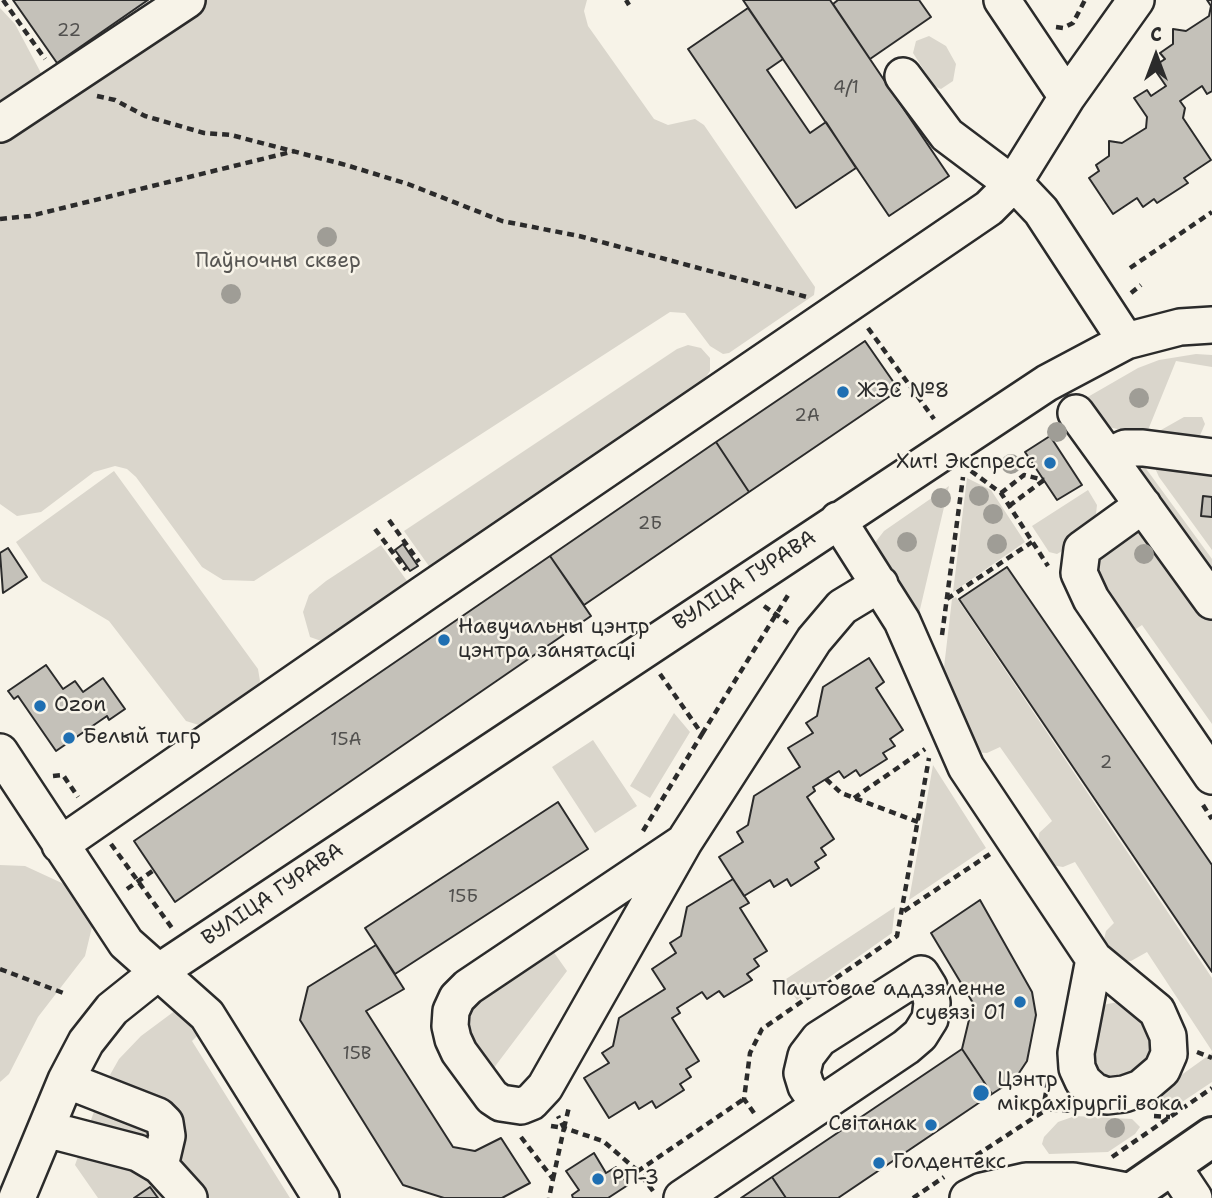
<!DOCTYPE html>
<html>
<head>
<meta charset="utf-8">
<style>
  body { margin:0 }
  #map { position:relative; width:1212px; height:1198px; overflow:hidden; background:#f7f3e8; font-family:"Shantell Sans",sans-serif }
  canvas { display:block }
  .north { position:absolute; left:1121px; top:21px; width:70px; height:70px; -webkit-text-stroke:5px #f7f3e8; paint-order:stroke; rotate:0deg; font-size:19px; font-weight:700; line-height:28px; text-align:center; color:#2b2b2b }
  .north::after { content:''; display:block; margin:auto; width:24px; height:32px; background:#2b2b2b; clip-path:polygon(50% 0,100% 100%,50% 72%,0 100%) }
</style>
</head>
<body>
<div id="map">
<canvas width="1212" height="1198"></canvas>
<div class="north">С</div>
</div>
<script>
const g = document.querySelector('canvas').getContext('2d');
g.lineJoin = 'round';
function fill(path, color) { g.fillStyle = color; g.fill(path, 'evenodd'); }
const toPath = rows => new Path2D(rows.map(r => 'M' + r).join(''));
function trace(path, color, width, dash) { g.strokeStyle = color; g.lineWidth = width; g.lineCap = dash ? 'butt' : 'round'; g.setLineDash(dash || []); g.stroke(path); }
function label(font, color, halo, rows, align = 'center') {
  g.font = font + ' "Shantell Sans",sans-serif'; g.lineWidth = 5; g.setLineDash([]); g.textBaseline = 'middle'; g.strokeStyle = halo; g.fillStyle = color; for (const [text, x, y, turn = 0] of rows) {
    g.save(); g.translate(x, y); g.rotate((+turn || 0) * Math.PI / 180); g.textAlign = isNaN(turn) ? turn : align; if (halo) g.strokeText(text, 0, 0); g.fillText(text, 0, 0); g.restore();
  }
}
fill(toPath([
  [207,0,587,0,584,11,588,26,654,119,668,125,695,119,704,125,815,287,814,295,729,353,723,354,710,346,685,313,670,312,254,581,223,580,202,567,136,477,127,469,115,466,94,472,41,512,17,516,0,504,0,8,15,24,41,73,53,81,86,83],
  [929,36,946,46,956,64,953,81,941,89,934,86,913,53,916,41],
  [688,345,701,348,710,358,710,371,702,383,431,569,404,531,677,349],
  [1196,354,1212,355,1212,367,1176,361,1146,435,1108,427,1086,398,1138,368,1159,360],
  [1184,417,1202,417,1205,424,1198,440,1212,473,1212,550,1159,477,1151,459,1154,434],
  [1139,459,1212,559,1212,581,1137,473],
  [114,471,258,669,260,681,254,692,202,726,186,721,109,621,42,581,16,542],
  [967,478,991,490,1025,542,953,592],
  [949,486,917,622,875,552,874,544,884,531],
  [1088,490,1097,505,1096,514,1062,551,1057,554,1049,552,1032,526],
  [1137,525,1212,618,1212,724,1142,625,1128,634,1097,586,1091,556],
  [381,545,410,585,324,642,310,637,303,612,309,595,326,581],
  [956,597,1212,978,1212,1051,1147,952,1131,961,1117,960,1103,943,1106,931,1114,923,1075,862,1063,867,1051,865,1038,848,1039,833,1052,821,1000,747,987,753,973,752,941,693,952,599],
  [674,713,690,732,650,798,630,786],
  [593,740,637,806,595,833,552,767],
  [933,765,986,848,909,900],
  [0,865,25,866,64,884,77,897,92,927,85,956,38,1017,9,1074,0,1082],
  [895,907,892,933,797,1000,783,981],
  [548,944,567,971,487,1077,459,1014],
  [1119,1002,1141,1017,1154,1040,1152,1058,1132,1074,1112,1081,1097,1074,1092,1060,1102,1008,1107,1004],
  [176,1010,203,1030,192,1041,290,1198,98,1198,75,1165,102,1089,119,1059,141,1036],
  [1212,1053,1212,1082,1173,1108,1163,1109,1155,1105,1153,1097,1159,1091],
  [1075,1116,1132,1119,1140,1127,1135,1134,1108,1152,1049,1154,1042,1144,1044,1137,1058,1122]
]), '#dad6cc');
const building = toPath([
  [13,0,148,0,57,63,13,0],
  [743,0,830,0,949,176,889,216,743,0],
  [838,0,919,0,931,17,870,59,833,4,838,0],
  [1207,0,1212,0,1212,91,1207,94,1202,86,1180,101,1185,108,1183,118,1211,160,1184,178,1188,183,1157,203,1154,199,1143,207,1137,198,1113,214,1089,178,1099,171,1096,165,1109,156,1109,141,1122,143,1146,128,1147,117,1134,98,1147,90,1151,96,1166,86,1153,67,1165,59,1160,53,1173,44,1173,29,1186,31,1209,16,1211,6,1207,0],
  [748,8,783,59,767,70,810,133,826,122,856,168,796,208,688,49,748,8],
  [865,341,899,390,749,492,716,442,865,341],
  [1050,436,1082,485,1057,500,1025,452,1050,436],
  [716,442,749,492,584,605,550,556,716,442],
  [1203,496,1212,497,1212,517,1201,516,1203,496],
  [403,544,418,566,410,571,395,550,403,544],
  [8,548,27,577,3,593,0,553,8,548],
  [550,556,591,616,175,902,134,841,550,556],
  [1007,567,1212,865,1212,972,959,599,1007,567],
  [869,658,884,682,876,688,903,730,890,739,895,746,883,753,887,759,860,776,856,770,844,778,839,771,813,787,815,791,807,797,834,839,821,848,826,855,815,862,819,868,791,886,787,879,774,887,770,880,744,896,719,857,743,842,737,832,748,825,754,796,800,767,788,748,813,733,806,723,817,716,823,687,869,658],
  [46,665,63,689,75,681,83,692,103,678,125,709,109,720,107,716,56,751,18,696,14,699,8,691,46,665],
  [558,802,588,849,395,974,365,928,558,802],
  [733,879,749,903,740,908,767,951,754,959,759,966,747,974,752,980,724,997,719,991,707,999,702,992,677,1008,680,1013,672,1018,699,1061,686,1069,691,1077,680,1084,684,1090,656,1108,652,1101,639,1109,635,1102,609,1118,584,1078,609,1063,602,1053,613,1046,619,1018,665,989,652,969,676,953,670,943,681,936,687,907,733,879],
  [980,900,1032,992,1036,1015,1027,1061,1015,1079,992,1094,962,1049,973,1003,931,933,980,900],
  [376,945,404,989,366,1011,453,1147,475,1151,501,1138,530,1183,502,1198,444,1198,403,1185,300,1020,308,987,376,945],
  [962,1049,992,1094,838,1198,786,1198,772,1177,962,1049],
  [594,1153,606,1173,616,1167,628,1185,608,1198,573,1198,572,1195,579,1190,566,1171,594,1153],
  [772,1177,786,1198,741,1198,772,1177],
  [150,1187,158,1198,134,1198,150,1187]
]);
fill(building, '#c4c1b9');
trace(building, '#2b2b2b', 2);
const minor = toPath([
  [1002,0,1067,97],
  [903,76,947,135,1023,192,1041,211,1126,341],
  [0,124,187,0],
  [1076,413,1212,601],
  [1108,456,1125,448,1143,448,1212,457],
  [1143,505,1082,549,1079,573,1091,599,1212,776],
  [838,520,902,621,966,767,1094,959,1076,1053,1077,1068,1083,1081,1094,1091,1107,1096,1124,1094,1141,1088,1162,1070,1169,1054,1168,1036,1157,1011,1094,959],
  [0,752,126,943,207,1015,321,1198],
  [684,842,468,987,457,998,451,1011,450,1026,453,1039,459,1052,492,1097,501,1103,521,1106,531,1102,545,1087,684,842,814,640,842,607,880,584],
  [60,845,423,594,989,208,1013,184,1067,97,1136,0],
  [66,1080,158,1116,165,1123,167,1136,160,1166],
  [46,1129,138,1153,160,1166,189,1198],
  [1172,1165,1194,1198],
  [17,1198,66,1080,86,1042,112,1009,157,973,1047,383,1126,341,1180,327,1212,325],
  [682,1198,906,1047,920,1035,930,1019,932,1003,929,987,921,974,819,1039,806,1056,802,1073,806,1086,819,1105],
  [968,1198,982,1191,1026,1181,1073,1181,1132,1192]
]);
const major = toPath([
  [1124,1198,1212,1137]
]);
trace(minor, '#2b2b2b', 40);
trace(major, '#2b2b2b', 44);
trace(toPath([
  [3,0,45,59],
  [626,0,629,5],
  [1056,27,1063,28,1073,23,1085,0],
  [97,96,115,100,145,116,204,133,231,135,346,165,408,184,502,221,579,236,807,297],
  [0,219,30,216,295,151],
  [1130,268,1212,212],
  [1131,293,1141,285],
  [868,328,934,419],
  [971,471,1001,493,1048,566],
  [1001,493,1024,475,1044,480],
  [1009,506,1044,480],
  [389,520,419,562],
  [375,529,406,570],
  [947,599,1032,542],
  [764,606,788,623],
  [942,635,963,477],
  [702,734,790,592],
  [53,776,63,775,78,797],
  [826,779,841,793,918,822],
  [854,798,925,749],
  [1203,805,1212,819],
  [643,831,702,734,660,674],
  [111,844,172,928],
  [127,889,154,870],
  [904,911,990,854],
  [0,969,66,994],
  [1197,1052,1212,1058],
  [1048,1081,1043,1109,1072,1111],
  [754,1113,744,1099,750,1053,762,1029,897,936,929,758],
  [1154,1116,1170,1117],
  [551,1126,564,1128,558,1116],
  [564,1128,569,1107],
  [521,1137,553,1179,549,1198],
  [1112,1157,1212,1088],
  [966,1162,1061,1100],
  [553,1179,564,1128,603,1141,638,1171],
  [653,1191,638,1171,744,1099],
  [913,1198,944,1177]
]), '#2b2b2b', 4.5, [7, 5]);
trace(minor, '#f7f3e8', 35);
trace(major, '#f7f3e8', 38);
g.fillStyle = '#9f9d96';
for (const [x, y] of [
  [327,237],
  [231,294],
  [1139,398],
  [1057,432],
  [1011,464],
  [979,496],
  [941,498],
  [993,514],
  [907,542],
  [997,544],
  [1144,554],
  [1115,1128]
]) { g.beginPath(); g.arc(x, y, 10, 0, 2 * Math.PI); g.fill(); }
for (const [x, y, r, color] of [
  [843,392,7,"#1f6fb2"],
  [1050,463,7,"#1f6fb2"],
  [444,640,7,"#1f6fb2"],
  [40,706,7,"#1f6fb2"],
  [69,738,7,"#1f6fb2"],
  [1020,1002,7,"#1f6fb2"],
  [981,1093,9,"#1f6fb2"],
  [931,1125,7,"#1f6fb2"],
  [879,1163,7,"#1f6fb2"],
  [598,1179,7,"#1f6fb2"]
]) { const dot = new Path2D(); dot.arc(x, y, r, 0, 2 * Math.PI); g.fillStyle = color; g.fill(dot); trace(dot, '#f7f3e8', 2.5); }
label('18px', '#51504e', null, [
  ["22",69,31],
  ["4/1",846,88],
  ["2А",807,416],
  ["2Б",650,524],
  ["15А",346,740],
  ["2",1106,763],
  ["15Б",463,897],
  ["15В",357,1054]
]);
label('21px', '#575653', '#f7f3e8', [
  ["Паўночны сквер",278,262]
]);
label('21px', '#2b2b2b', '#f7f3e8', [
  ["ЖЭС №8",857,392],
  ["Хит! Экспресс",1036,463,"right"],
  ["Навучальны цэнтр",458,628],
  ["цэнтра занятасці",458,652],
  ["Ozon",54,706],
  ["Белый тигр",83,738],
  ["Паштовае аддзяленне",1006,990,"right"],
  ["сувязі 01",1006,1014,"right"],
  ["Цэнтр",997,1081],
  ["мікрахірургіі вока",997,1105],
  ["Світанак",917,1125,"right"],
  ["Голдентекс",893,1163],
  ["РП-3",612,1179]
], 'left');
label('21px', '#2b2b2b', '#f7f3e8', [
  ["ВУЛІЦА ГУРАВА",745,581,-33],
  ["ВУЛІЦА ГУРАВА",273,895,-34]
]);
</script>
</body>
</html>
